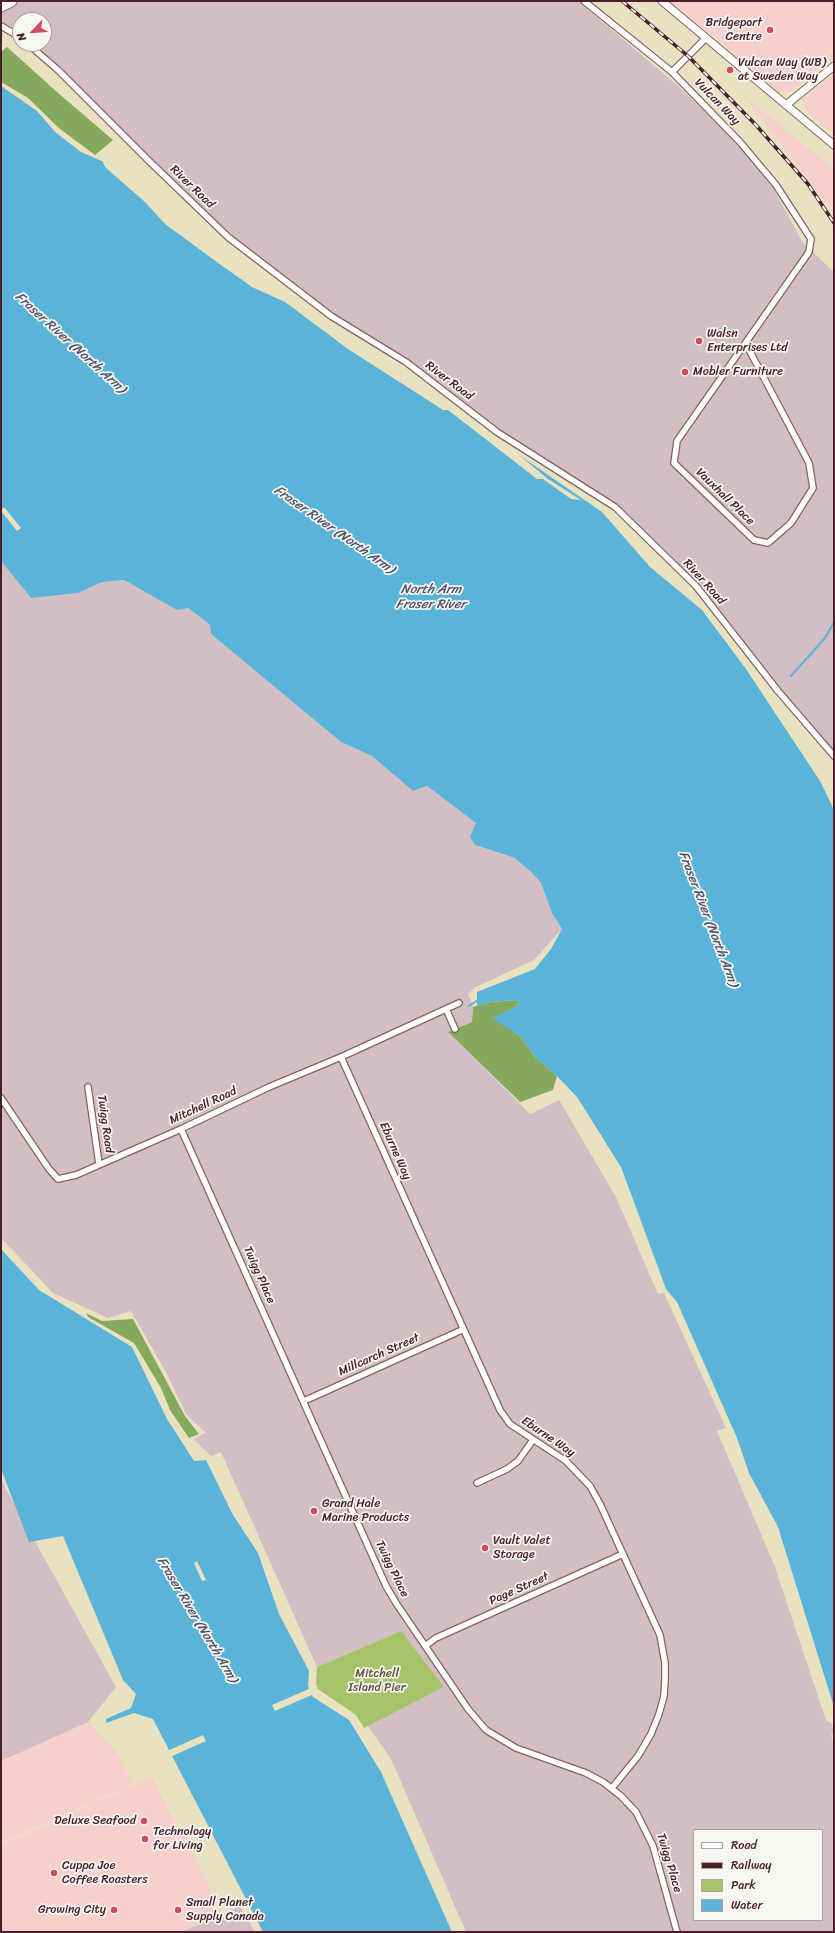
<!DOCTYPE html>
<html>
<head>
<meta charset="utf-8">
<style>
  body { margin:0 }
  #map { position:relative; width:835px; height:1933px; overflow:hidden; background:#e9e2c1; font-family:Sriracha,sans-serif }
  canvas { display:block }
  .frame { position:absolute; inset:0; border:2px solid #4a1f2b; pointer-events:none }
  .legend { position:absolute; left:693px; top:1829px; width:130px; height:92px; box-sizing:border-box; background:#f6f6f2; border:1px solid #b1a0a2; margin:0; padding:5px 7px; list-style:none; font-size:12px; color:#4a1f2b }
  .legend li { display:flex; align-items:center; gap:8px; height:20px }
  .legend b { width:20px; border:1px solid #b1a0a2 }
  .north { position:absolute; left:12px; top:12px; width:40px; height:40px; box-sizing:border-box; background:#f6f6f2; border:1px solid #b1a0a2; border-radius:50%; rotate:245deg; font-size:11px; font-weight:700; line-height:16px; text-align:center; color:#4a1f2b }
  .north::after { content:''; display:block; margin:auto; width:14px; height:18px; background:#d1495b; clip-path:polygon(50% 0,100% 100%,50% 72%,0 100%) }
</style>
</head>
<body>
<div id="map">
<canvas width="835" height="1933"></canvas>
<div class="frame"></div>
<ul class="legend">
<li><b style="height:5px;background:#fff"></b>Road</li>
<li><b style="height:5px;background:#4a1f2b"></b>Railway</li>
<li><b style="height:11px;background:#a7c369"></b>Park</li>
<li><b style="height:11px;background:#5ab3d8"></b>Water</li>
</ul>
<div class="north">N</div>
</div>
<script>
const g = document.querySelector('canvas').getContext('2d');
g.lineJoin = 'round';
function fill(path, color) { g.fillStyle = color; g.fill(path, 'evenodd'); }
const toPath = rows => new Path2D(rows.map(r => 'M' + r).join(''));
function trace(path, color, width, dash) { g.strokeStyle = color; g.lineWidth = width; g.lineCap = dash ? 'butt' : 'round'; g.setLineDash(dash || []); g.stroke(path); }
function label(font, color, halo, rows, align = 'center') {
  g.font = font + ' Sriracha,sans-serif'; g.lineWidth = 3.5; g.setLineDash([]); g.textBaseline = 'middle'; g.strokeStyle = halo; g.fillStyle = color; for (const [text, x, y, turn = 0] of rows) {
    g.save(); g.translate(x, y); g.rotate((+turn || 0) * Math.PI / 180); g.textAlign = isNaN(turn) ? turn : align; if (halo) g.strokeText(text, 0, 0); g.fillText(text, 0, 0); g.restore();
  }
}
fill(toPath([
  [671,1,834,1,834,59,817,70,790,92,780,92],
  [834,74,834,135,805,111,802,104,806,97],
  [743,95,834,169,834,213],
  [88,1722,118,1754,133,1784,1,1843,1,1761],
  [152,1777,181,1835,187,1840,223,1914,182,1932,1,1932,1,1845]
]), '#f7d0cd');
fill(toPath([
  [1,1,578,1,678,86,718,124,747,155,773,188,803,243,834,272,834,756,696,586,615,507,497,432,406,362,361,335,228,237,28,44,44,44,44,20,20,20,20,37,1,26],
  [1,561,31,598,78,593,102,582,124,580,177,610,187,608,210,625,211,634,341,742,372,756,413,791,427,786,477,823,475,845,515,858,531,872,541,883,552,913,562,929,534,960,474,988,468,994,473,1007,472,1022,448,1032,530,1114,559,1100,616,1197,658,1294,664,1293,726,1428,717,1431,775,1567,826,1720,832,1724,834,1732,831,1735,834,1745,834,1932,466,1932,391,1759,368,1726,401,1631,317,1667,221,1452,211,1456,193,1439,206,1433,186,1414,167,1374,131,1311,108,1318,53,1293,1,1238],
  [694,1830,822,1830,822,1920,694,1920],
  [1,1480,116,1687,88,1722,1,1761],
  [240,1906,255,1932,182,1932,223,1914]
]), '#d2bec3');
fill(toPath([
  [401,1631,444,1687,364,1728,356,1715,318,1689,316,1684,317,1667]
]), '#a7c369');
fill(toPath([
  [7,47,57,92,113,140,95,155,60,129,28,98,1,82,1,52],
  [517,1000,519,1001,516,1007,493,1018,521,1037,535,1057,557,1076,553,1090,520,1102,448,1032,472,1022,473,1007,491,1002],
  [86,1313,102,1321,133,1319,185,1416,199,1434,189,1438,170,1410,161,1388,134,1343,88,1317]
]), '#85a95d');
fill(toPath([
  [1,86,37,111,55,132,81,152,111,165,187,231,369,352,602,512,650,567,702,610,746,669,820,781,834,810,834,1707,778,1527,749,1473,737,1438,677,1302,666,1289,621,1167,577,1097,557,1076,535,1057,521,1037,492,1018,516,1007,519,1001,517,1000,491,1002,477,1006,477,992,535,969,551,949,562,929,552,913,541,883,531,872,515,858,475,845,470,837,476,823,427,786,413,791,372,756,341,742,211,634,210,625,188,608,177,610,124,580,102,582,78,593,31,598,1,561],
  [1,1249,39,1290,132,1347,167,1419,194,1461,206,1460,233,1515,258,1553,279,1614,309,1671,308,1686,313,1697,349,1720,381,1772,452,1932,263,1932,153,1719,134,1713,106,1723,106,1719,131,1708,136,1694,123,1680,63,1536,29,1542,1,1469]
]), '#5ab3d8');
fill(toPath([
  [104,160,112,164,188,229,286,290,336,327,501,440,548,479,581,500,571,499,543,479,537,479,448,410,443,410,348,349,285,302,252,287,221,265,165,224,145,202,106,168,103,163],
  [4,507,21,528,17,531,1,511],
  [197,1561,206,1580,202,1581,194,1563],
  [311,1688,314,1694,275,1711,272,1705],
  [203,1735,206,1741,170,1757,167,1751]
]), '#e9e2c1');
trace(toPath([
  [791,676,825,638,834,622],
  [469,1006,478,1000]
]), '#5ab3d8', 2);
const minor = toPath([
  [584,1,672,72,740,142,776,185,811,239,809,252,677,441,674,463,754,540,768,543,791,523,813,488,809,463,746,344],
  [1,26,20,37],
  [28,44,58,70,148,160,228,237,331,316,406,362,497,432,615,507,696,586,778,691,834,756],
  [672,72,706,38],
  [446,1009,455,1029],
  [341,1057,500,1410,510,1424,566,1461,590,1486,600,1504,660,1635,665,1663,665,1680,664,1696,659,1714,651,1734,638,1756,612,1788],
  [88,1087,99,1164],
  [1,1098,49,1169,58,1179,76,1175,181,1129,269,1087,341,1057,459,1003],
  [181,1129,386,1586,396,1603,468,1709,486,1730,516,1748,586,1773,603,1782,621,1796,636,1812,653,1846,677,1932],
  [304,1401,462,1330],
  [477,1483,507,1469,518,1461,533,1440],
  [425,1646,436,1638,623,1554]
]);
const tertiary = toPath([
  [662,1,834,145],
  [786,105,834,66]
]);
const motorway = toPath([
  [1,6,11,1]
]);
trace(minor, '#826360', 8);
trace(tertiary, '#826360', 9);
trace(motorway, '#826360', 13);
trace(minor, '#fff', 5.5);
trace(tertiary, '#fff', 7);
trace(motorway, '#fff', 11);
const rail = toPath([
  [622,1,688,56,755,124,808,184,834,223]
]);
trace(rail, '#4a1f2b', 3.5);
trace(rail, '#f6f6f2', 2, [6]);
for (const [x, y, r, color] of [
  [770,30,4,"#d1495b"],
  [730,70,4,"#d1495b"],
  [699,341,4,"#d1495b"],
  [685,372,4,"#d1495b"],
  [314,1511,4,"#d1495b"],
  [485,1548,4,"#d1495b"],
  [144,1821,4,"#d1495b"],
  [145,1839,4,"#d1495b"],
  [54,1873,4,"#d1495b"],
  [114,1910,4,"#d1495b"],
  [178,1910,4,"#d1495b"]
]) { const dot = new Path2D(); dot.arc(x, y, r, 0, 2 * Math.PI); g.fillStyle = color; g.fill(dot); trace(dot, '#f6f6f2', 1.5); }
label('12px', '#4a1f2b', '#f6f6f2', [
  ["Bridgeport",762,23,"right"],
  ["Centre",762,37,"right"],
  ["Vulcan Way (WB)",738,63],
  ["at Sweden Way",738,77],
  ["Walsn",707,334],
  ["Enterprises Ltd",707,348],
  ["Mobler Furniture",693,372],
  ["Grand Hale",322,1504],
  ["Marine Products",322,1518],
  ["Vault Valet",493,1541],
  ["Storage",493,1555],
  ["Deluxe Seafood",136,1821,"right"],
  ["Technology",153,1832],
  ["for Living",153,1846],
  ["Cuppa Joe",62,1866],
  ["Coffee Roasters",62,1880],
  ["Small Planet",186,1903],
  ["Supply Canada",186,1917],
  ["Growing City",106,1910,"right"]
], 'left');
label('12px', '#4a1f2b', '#f6f6f2', [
  ["Vulcan Way",717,102,46],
  ["River Road",192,187,44],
  ["River Road",449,381,37],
  ["Vauxhall Place",725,497,44],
  ["River Road",704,582,48],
  ["Mitchell Road",203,1106,-25],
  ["Twigg Road",105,1124,82],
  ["Eburne Way",395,1151,66],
  ["Twigg Place",259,1275,66],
  ["Millcarch Street",379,1355,-24],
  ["Eburne Way",548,1437,34],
  ["Twigg Place",392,1569,64],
  ["Page Street",519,1589,-24],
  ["Twigg Place",669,1863,73]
]);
label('12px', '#66503e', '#f6f6f2', [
  ["Mitchell",377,1674],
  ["Island Pier",377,1688]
]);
label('italic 13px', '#505368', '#f6f6f2', [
  ["Fraser River (North Arm)",70,343,42],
  ["Fraser River (North Arm)",334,530,35],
  ["North Arm",431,590],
  ["Fraser River",431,605],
  ["Fraser River (North Arm)",708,919,69],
  ["Fraser River (North Arm)",197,1620,59]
]);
</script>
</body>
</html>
